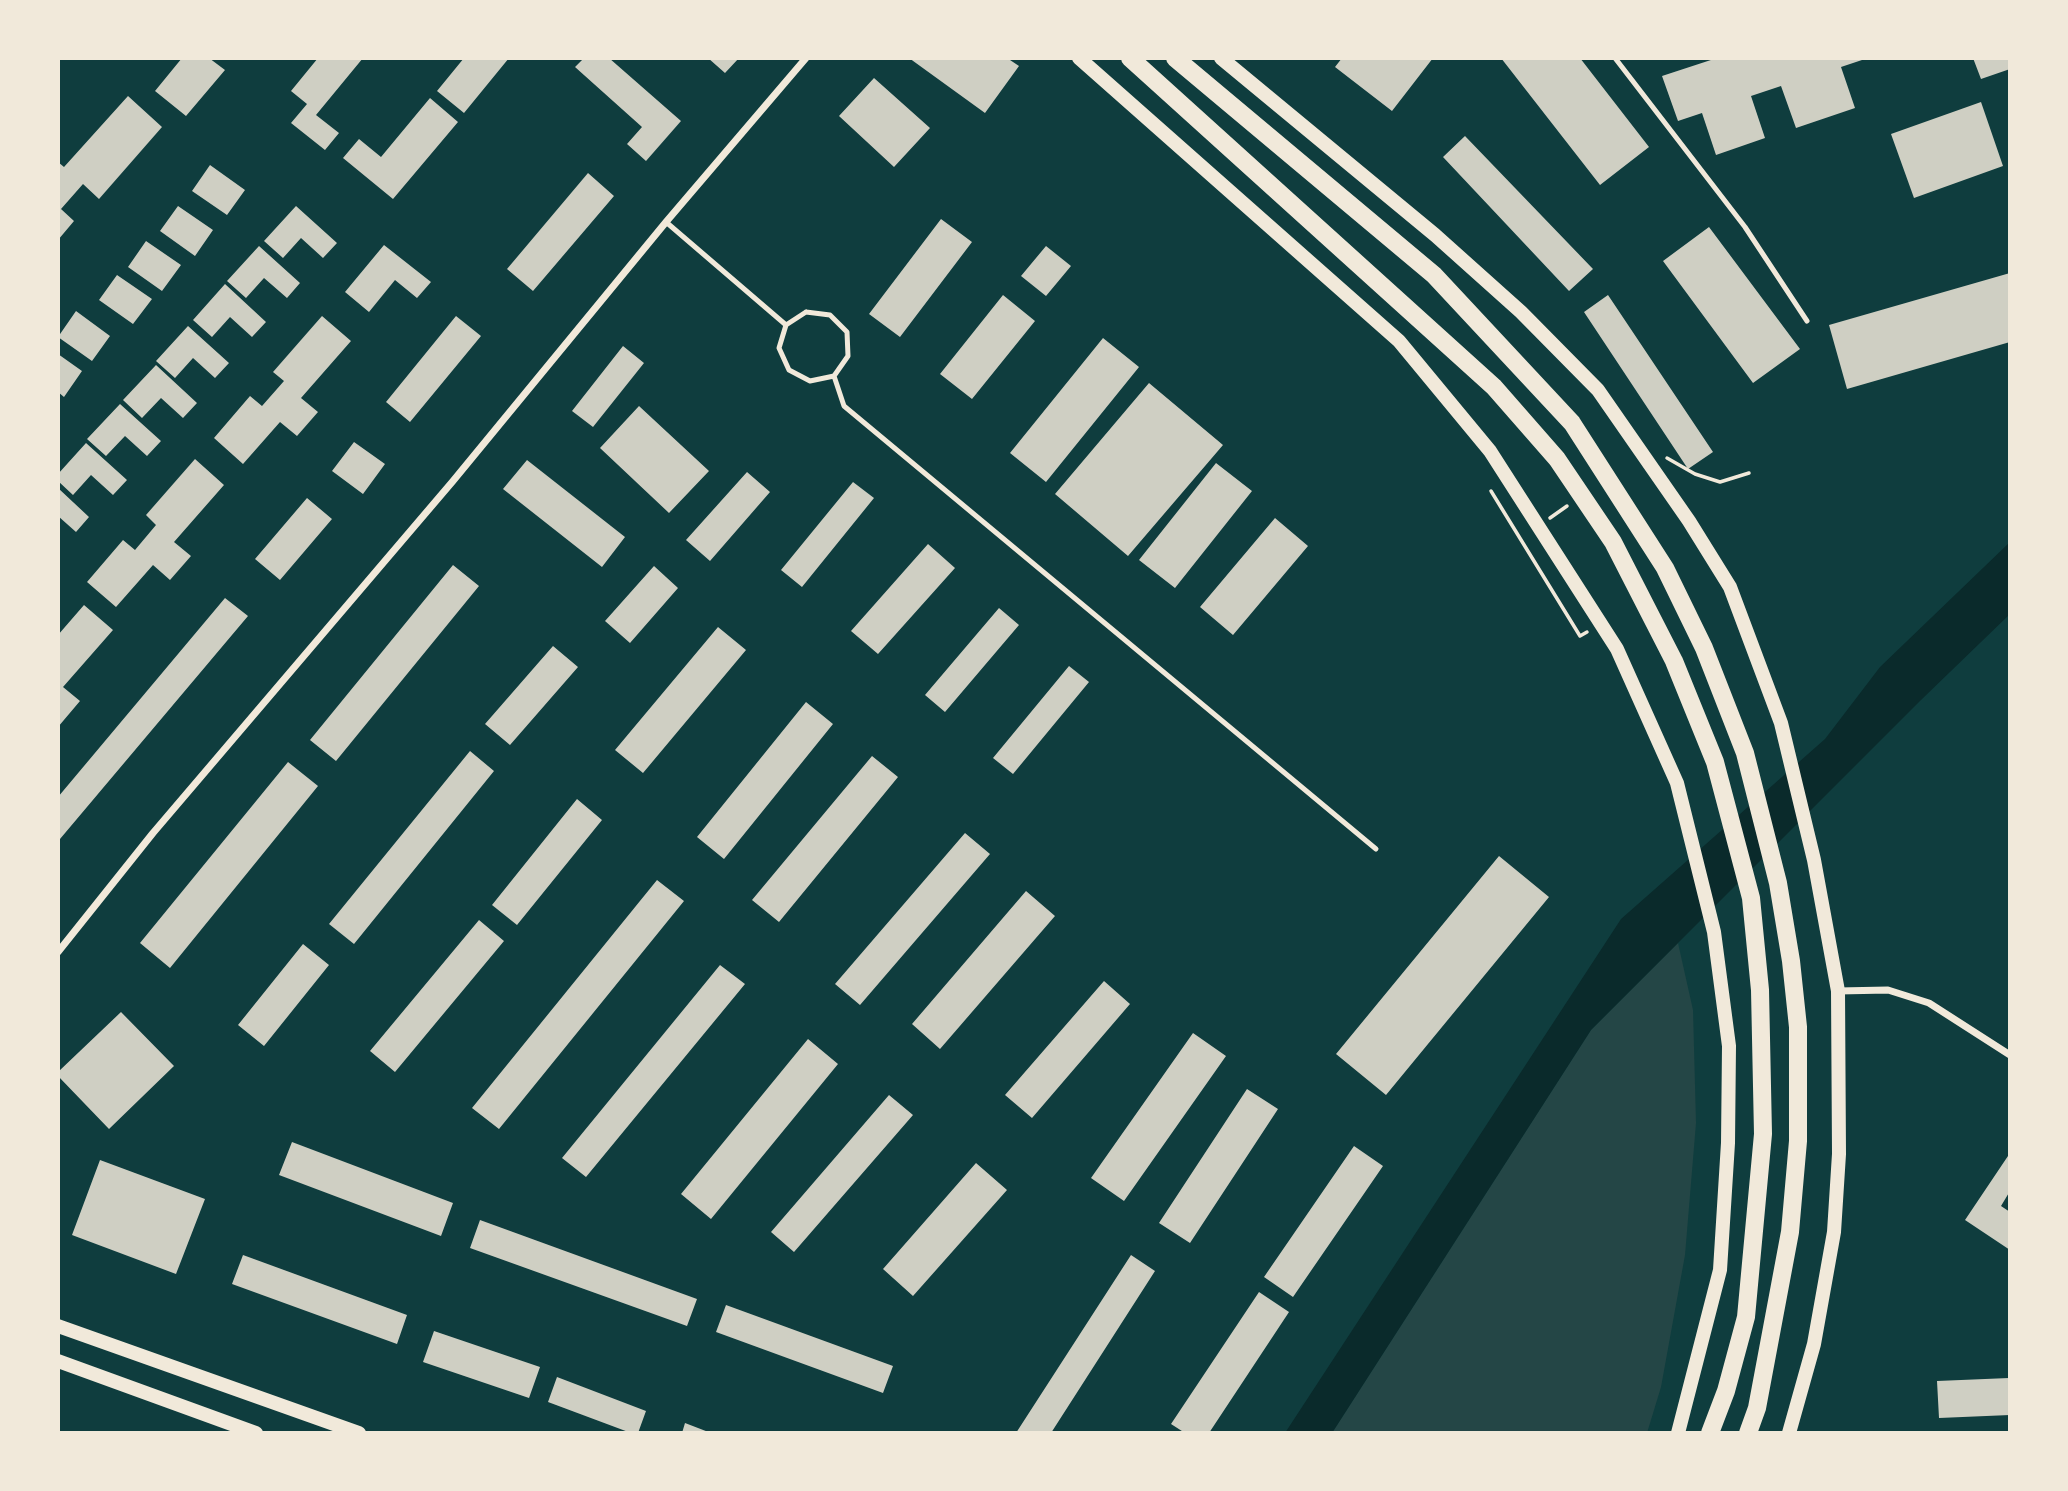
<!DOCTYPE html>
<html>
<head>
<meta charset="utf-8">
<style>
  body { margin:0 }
  #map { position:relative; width:2068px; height:1491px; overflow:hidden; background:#0f3d3e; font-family:Ubuntu,sans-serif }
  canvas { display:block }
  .frame { position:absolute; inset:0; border:60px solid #f1e9da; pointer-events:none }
</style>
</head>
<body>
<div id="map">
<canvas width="2068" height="1491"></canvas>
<div class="frame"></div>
</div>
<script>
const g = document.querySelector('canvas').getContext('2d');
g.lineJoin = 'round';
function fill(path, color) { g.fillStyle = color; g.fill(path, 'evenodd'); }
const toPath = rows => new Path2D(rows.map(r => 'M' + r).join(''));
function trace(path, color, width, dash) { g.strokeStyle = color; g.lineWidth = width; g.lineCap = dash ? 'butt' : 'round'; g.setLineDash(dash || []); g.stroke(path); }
fill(toPath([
  [1678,943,1693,1010,1696,1123,1685,1255,1661,1387,1647,1433,1332,1433,1591,1030]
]), '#244646');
fill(toPath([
  [2010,542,2010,614,1921,700,1591,1030,1332,1433,1285,1433,1621,919,1825,739,1880,667]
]), '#0a2a2b');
fill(toPath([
  [182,58,209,58,225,70,186,116,155,91],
  [318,58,363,58,316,115,339,133,325,150,291,123,307,104,291,91],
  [464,58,509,58,464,113,437,91],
  [584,58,609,58,681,121,646,161,627,144,642,127,575,67],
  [708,58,739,58,725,73],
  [909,58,1007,58,1019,66,985,113],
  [1342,58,1433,58,1392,111,1335,67],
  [1501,58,1580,58,1649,147,1600,185],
  [1717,58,1868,58,1841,67,1855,108,1796,128,1781,86,1751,96,1765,138,1716,155,1702,113,1678,121,1662,76],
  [1973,58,2010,58,2010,69,1981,79],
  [874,78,930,128,894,167,839,116],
  [128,96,162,127,99,199,83,184,61,209,74,221,58,240,58,162,64,167],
  [430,98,458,122,393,199,343,158,359,139,381,157],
  [1981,102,2003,166,1914,198,1891,134],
  [1465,136,1593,269,1569,291,1443,157],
  [210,165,245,190,227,215,192,191],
  [588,173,614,196,533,291,507,269],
  [178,206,213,230,195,256,160,231],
  [296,206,337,243,323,258,301,238,283,258,264,241],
  [941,219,972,242,900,337,869,314],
  [1709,227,1800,349,1753,383,1663,261],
  [146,241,181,265,162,291,128,267],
  [384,245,431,282,417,298,395,280,369,312,345,292],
  [259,246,300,283,287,298,264,278,246,298,227,281],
  [1046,246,1071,266,1046,296,1021,276],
  [2010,273,2010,342,1847,389,1829,325],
  [117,275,152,299,133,324,99,300],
  [225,284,266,322,252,337,230,317,212,337,193,320],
  [1003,295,1035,321,972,399,940,374],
  [1608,295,1713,452,1688,469,1584,312],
  [76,311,110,336,92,361,58,337],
  [322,316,351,341,301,398,318,412,297,436,280,422,243,464,214,438,250,396,262,406,284,381,273,372],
  [456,316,481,336,410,422,386,402],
  [188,326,229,363,215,378,193,358,175,378,156,361],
  [1103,338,1139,367,1046,482,1010,453],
  [623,346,644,363,593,427,572,411],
  [58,354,82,371,64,397,58,392],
  [156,365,197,403,183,418,161,398,142,418,123,400],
  [1149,383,1223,445,1128,556,1055,494],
  [120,404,161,441,147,456,125,436,106,456,87,439],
  [639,406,709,471,669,513,600,448],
  [354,442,385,464,363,494,332,471],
  [86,443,127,480,113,495,91,475,73,495,58,481,58,474],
  [195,459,224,485,174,542,191,556,170,580,153,565,116,607,87,582,123,540,135,550,156,525,146,515],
  [527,460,625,537,602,567,503,489],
  [1216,463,1252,491,1175,588,1139,560],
  [747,472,770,492,710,561,686,540],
  [853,482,874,498,802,587,781,570],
  [58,488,89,517,76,532,58,516],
  [307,498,332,519,280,580,255,559],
  [1275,518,1308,546,1233,635,1200,607],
  [928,544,955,568,878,654,851,631],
  [453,565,479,586,336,761,310,740],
  [654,566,678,588,630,643,605,621],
  [225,598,248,616,60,839,58,838,58,797],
  [84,605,113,630,63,687,80,701,58,727,58,635],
  [999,608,1019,625,945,712,925,695],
  [718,627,746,650,643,773,615,750],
  [553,646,578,667,510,745,485,724],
  [1069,666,1089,682,1013,774,993,758],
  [806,702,833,724,724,859,697,837],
  [470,751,494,771,354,944,329,924],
  [872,756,898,777,779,922,752,900],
  [288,762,318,786,170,968,140,943],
  [577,799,602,820,517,925,492,905],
  [965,833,990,854,860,1005,835,984],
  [1499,856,1549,897,1386,1095,1336,1054],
  [657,880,684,901,499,1129,472,1108],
  [1026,891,1055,916,940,1049,912,1024],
  [479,920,504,941,395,1072,370,1051],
  [303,944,329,965,264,1046,238,1025],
  [720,965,745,984,586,1177,562,1158],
  [1104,981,1130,1004,1032,1118,1005,1095],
  [121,1012,174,1066,109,1129,58,1076,58,1072],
  [1193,1033,1226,1056,1124,1201,1091,1178],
  [808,1039,838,1064,711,1219,681,1194],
  [1247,1089,1278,1109,1190,1243,1159,1223],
  [889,1095,913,1115,794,1252,771,1232],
  [292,1142,453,1203,441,1236,279,1175],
  [1354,1146,1383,1166,1293,1297,1264,1277],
  [2010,1153,2010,1191,2001,1206,2010,1212,2010,1250,1965,1220],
  [100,1160,205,1199,176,1274,72,1235],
  [976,1163,1007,1190,913,1296,883,1269],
  [480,1220,697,1299,687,1326,470,1248],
  [243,1255,407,1315,397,1344,232,1284],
  [1131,1255,1155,1271,1051,1433,1016,1433],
  [1259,1292,1289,1312,1209,1433,1185,1433,1171,1424],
  [726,1305,893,1366,883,1393,716,1332],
  [434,1331,540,1367,529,1398,423,1362],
  [557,1377,646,1411,638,1433,631,1433,548,1402],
  [2009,1378,2010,1415,1939,1418,1937,1381],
  [685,1423,711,1433,682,1433]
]), '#cfcfc3');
trace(toPath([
  [1667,458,1695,474,1720,482,1749,473],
  [1491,491,1580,636,1587,632],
  [1550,518,1567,506]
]), '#f1e9da', 3.5);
trace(toPath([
  [1615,58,1745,227,1807,321],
  [666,222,786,325],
  [806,312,830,315,847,332,848,356,834,376,810,381,789,370,779,348,786,325,806,312],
  [834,376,844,406,1376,849]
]), '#f1e9da', 5);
trace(toPath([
  [58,952,153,833,453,481,666,222,806,58],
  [1838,991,1888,990,1929,1003,2010,1055]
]), '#f1e9da', 7);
trace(toPath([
  [1079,58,1399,341,1490,451,1617,649,1677,783,1714,932,1729,1046,1728,1143,1720,1270,1678,1433],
  [1221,58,1435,235,1521,312,1598,390,1689,521,1730,587,1781,723,1814,860,1838,991,1839,1154,1834,1232,1814,1344,1789,1433],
  [58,1326,359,1433],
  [58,1361,256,1433]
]), '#f1e9da', 14);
trace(toPath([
  [1130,58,1494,387,1557,459,1613,542,1674,661,1715,762,1751,898,1760,990,1763,1134,1746,1317,1726,1391,1710,1433],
  [1175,58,1434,275,1572,423,1665,568,1704,648,1745,753,1778,883,1791,961,1798,1027,1798,1141,1790,1232,1757,1408,1748,1433]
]), '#f1e9da', 18);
</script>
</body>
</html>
